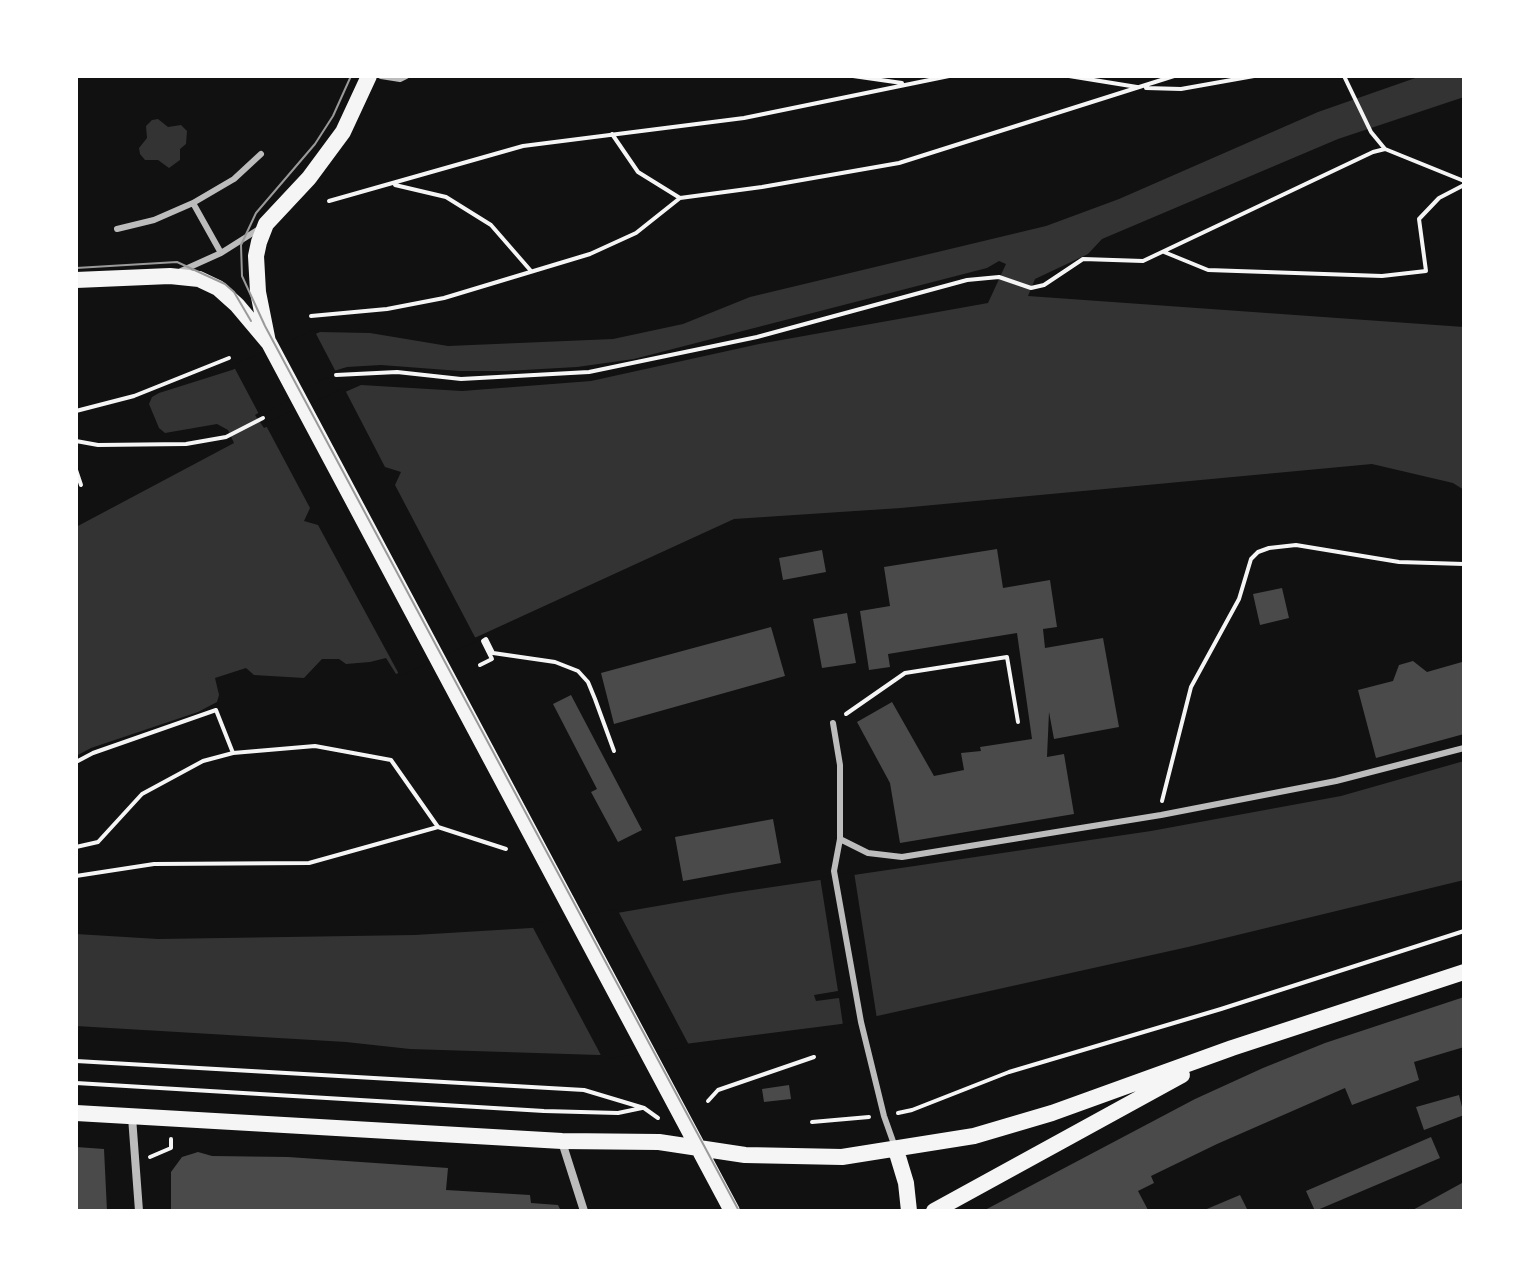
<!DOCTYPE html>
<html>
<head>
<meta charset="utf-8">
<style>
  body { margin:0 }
  #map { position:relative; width:1540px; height:1287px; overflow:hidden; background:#111; font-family:"DM Sans",sans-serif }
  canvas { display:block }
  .frame { position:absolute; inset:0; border:78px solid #fff; pointer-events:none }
</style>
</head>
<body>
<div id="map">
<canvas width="1540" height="1287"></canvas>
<div class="frame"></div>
</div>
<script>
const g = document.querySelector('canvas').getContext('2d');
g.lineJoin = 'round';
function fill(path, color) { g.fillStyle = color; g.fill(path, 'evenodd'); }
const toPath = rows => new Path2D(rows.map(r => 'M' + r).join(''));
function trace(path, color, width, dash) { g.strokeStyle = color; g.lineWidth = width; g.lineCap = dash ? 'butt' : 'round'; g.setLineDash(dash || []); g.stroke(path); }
fill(toPath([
  [1421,76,1464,76,1464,97,1338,139,1102,239,1088,254,1035,279,1028,296,1464,327,1464,490,1453,483,1372,464,901,508,734,519,396,674,386,658,370,662,346,664,339,659,322,659,304,678,254,675,246,668,215,678,219,695,217,702,198,712,91,748,76,756,76,527,234,443,228,430,217,424,165,433,159,428,149,404,152,397,159,393,232,370,320,332,370,333,448,346,613,339,683,324,750,297,1046,226,1119,199,1318,112],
  [999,261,1006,264,988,303,759,344,591,381,462,391,361,385,264,428,255,415,324,374,347,367,381,365,460,371,506,371,577,367,634,359,987,268],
  [158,119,168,127,181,125,187,131,186,144,180,149,180,160,169,168,158,160,145,160,140,154,139,148,147,138,146,126,152,120],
  [1464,761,1464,880,1188,947,841,1024,599,1055,410,1049,346,1042,76,1026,76,934,158,939,415,935,531,928,732,893,1151,831,1341,796]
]), '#333');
fill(toPath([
  [314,330,337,374,325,378,260,416,233,365],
  [344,388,385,467,401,472,395,485,477,641,400,676,318,525,304,521,310,508,262,418,265,423],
  [854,872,877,1019,843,1025,839,998,816,1001,814,995,838,991,820,877],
  [617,909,690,1047,603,1059,531,924]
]), '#111');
fill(toPath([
  [997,549,1003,588,1050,580,1057,627,1043,629,1045,648,1103,638,1119,727,1054,739,1049,712,1047,757,1064,754,1074,814,900,843,890,783,857,722,892,702,934,776,964,770,961,753,981,751,980,747,1032,739,1017,633,888,654,890,667,869,670,860,611,890,606,884,567],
  [822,550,826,572,783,580,779,558],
  [1282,588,1289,618,1260,625,1253,594],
  [847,613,856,663,822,668,813,619],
  [771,627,785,676,614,724,601,673],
  [1413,661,1427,672,1462,662,1464,671,1464,734,1376,758,1358,690,1393,681,1399,665],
  [571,695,642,830,618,842,591,792,597,789,553,704],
  [773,819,781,863,683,881,675,837],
  [1464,997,1464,1047,1414,1062,1419,1080,1352,1105,1345,1088,1217,1144,1151,1176,1154,1183,1138,1191,1148,1210,1146,1211,983,1211,1195,1099,1263,1068,1325,1043],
  [789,1085,791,1099,764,1102,762,1089],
  [1459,1095,1464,1115,1424,1130,1416,1107],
  [1431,1137,1440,1158,1315,1211,1306,1191],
  [76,1147,104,1149,107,1211,76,1211],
  [198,1152,212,1156,288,1157,448,1168,446,1190,530,1195,531,1203,558,1205,561,1211,171,1211,171,1172,182,1157],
  [1464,1182,1464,1211,1411,1211,1462,1183],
  [1240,1195,1248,1211,1202,1211]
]), '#4a4a4a');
trace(toPath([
  [853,76,902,83],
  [1069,76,1137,87],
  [1344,76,1371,132,1385,149,1464,181],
  [1146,88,1181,89,1254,76],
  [612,134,638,172,680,198],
  [395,185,446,197,491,225,531,271],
  [329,201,523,146,744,118,949,76],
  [1164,252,1208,270,1382,276,1426,271,1419,219,1439,198,1464,185],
  [311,316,387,309,444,298,590,254,636,233,680,198,762,187,899,163,1174,76],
  [336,375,397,372,461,379,589,372,757,337,967,280,999,277,1031,288,1044,285,1083,259,1143,261,1373,152,1385,149],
  [76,411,134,396,229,358],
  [76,441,98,445,186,444,226,437,263,418],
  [76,470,81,485],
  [480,665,492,659,483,641,486,639,493,653,555,662,578,671,588,682,595,699,614,751],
  [846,714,905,673,1007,657,1018,722],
  [76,762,93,753,216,710,233,753],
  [1162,801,1191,687,1239,599,1251,559,1258,552,1269,548,1296,545,1399,562,1464,564],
  [76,847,98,842,142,794,203,761,233,753,315,746,391,760,438,827,506,849],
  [76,876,154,864,309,863,438,827],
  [76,1061,584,1090,644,1108,658,1118],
  [76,1083,544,1111,618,1113,642,1108],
  [708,1101,718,1090,814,1057],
  [898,1113,912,1110,1009,1072,1221,1009,1464,931],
  [812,1122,869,1117],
  [150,1157,171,1148,171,1139]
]), '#f5f5f5', 4);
trace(toPath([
  [381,76,400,79,406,76],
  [193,203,221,253],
  [117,229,154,220,193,203,234,179,261,154],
  [181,271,221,253,259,229],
  [833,723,840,765,840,839,834,871,861,1022,884,1116,895,1147],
  [840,839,868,853,902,857,1161,815,1336,781,1464,748]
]), '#bcbcbc', 6);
trace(toPath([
  [132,1117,139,1211],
  [562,1142,584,1211]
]), '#bcbcbc', 8);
trace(toPath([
  [76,280,170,276,199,279,218,288,237,305,269,343,732,1211],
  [268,342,258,292,256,256,259,242,266,224,309,178,343,132,369,76],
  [76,1113,562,1141,659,1142,745,1155,842,1157,974,1136,1052,1113,1232,1048,1464,972],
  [896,1150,906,1183,909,1211],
  [934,1211,1182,1075]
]), '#f5f5f5', 16);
trace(toPath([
  [351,76,333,116,315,144,256,213,241,245,242,276,265,326,739,1211],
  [76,268,177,262,225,284,234,292,251,321]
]), '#9a9a9a', 2);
</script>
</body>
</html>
